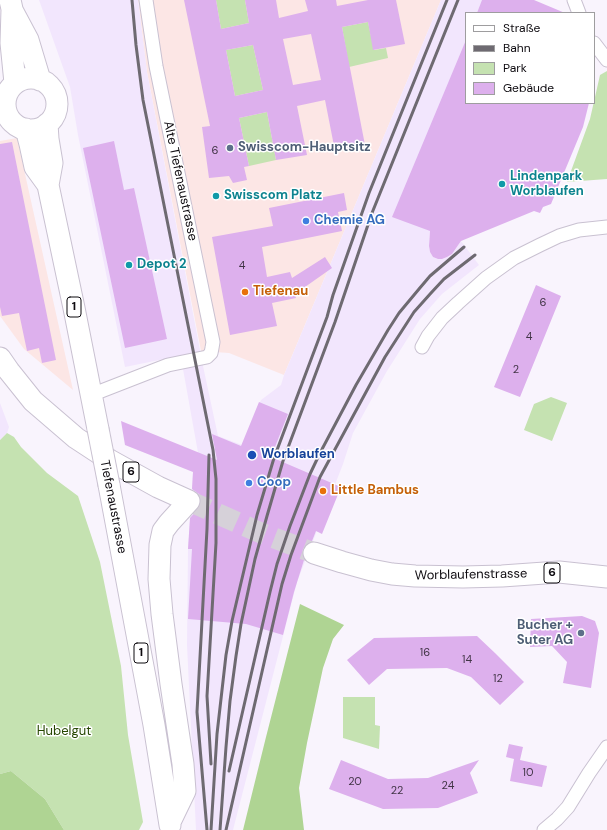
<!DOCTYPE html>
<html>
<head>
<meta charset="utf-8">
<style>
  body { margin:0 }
  #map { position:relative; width:607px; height:830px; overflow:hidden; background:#f9f4fd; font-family:"DM Sans",sans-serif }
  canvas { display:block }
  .legend { position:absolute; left:465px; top:12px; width:130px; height:92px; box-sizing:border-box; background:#fff; border:1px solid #9e9d9f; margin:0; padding:5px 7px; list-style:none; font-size:12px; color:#0d0a0f }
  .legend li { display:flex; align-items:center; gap:8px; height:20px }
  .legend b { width:20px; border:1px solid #9e9d9f }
</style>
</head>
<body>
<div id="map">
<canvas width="607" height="830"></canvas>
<ul class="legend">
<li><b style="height:5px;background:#fff"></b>Straße</li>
<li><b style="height:5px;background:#6e6a71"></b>Bahn</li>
<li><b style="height:11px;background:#c5e2b1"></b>Park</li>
<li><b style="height:11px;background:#ddb0ed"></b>Gebäude</li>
</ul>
</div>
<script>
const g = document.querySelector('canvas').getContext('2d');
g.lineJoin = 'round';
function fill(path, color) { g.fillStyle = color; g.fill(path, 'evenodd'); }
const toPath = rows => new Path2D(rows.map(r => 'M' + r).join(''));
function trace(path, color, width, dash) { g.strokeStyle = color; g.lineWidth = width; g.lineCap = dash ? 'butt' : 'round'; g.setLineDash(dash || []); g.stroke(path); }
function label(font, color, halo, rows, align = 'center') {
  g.font = font + ' "DM Sans",sans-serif'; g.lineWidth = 3; g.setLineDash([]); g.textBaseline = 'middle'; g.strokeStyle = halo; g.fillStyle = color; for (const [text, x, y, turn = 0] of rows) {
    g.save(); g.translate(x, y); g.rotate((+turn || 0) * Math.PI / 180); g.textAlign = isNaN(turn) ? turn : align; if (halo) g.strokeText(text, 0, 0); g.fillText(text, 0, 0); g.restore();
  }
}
fill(toPath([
  [138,0,441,0,284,375,229,353,201,351,147,72],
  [17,138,73,390,24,349,0,316,0,141]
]), '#fce6e5');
fill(toPath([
  [39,0,138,0,147,72,203,366,218,436,242,445,261,400,281,385,284,375,441,0,529,0,524,13,466,13,466,103,430,231,429,246,430,252,433,257,438,259,442,259,447,257,452,254,461,241,479,265,442,294,420,319,387,371,353,433,343,464,297,582,233,830,196,830,187,645,188,549,193,472,202,475,183,369,179,356,125,367,78,135,70,87],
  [0,403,9,427,7,433,0,440]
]), '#f2e6fd');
fill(toPath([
  [216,0,245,0,249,23,221,29],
  [368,22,374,50,386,48,388,58,349,67,342,27],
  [253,45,263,90,235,96,226,50],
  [607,71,607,179,567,182,590,119,600,75],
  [267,112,276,160,249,166,239,118],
  [551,397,567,403,552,441,524,430,534,404],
  [7,433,14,437,21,447,47,473,78,496,100,562,121,666,128,735,143,822,139,830,64,830,45,799,11,771,0,774,0,440],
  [343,697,375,697,375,725,380,726,379,749,343,738]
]), '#c5e2b1');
fill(toPath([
  [300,604,344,625,333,639,323,668,307,743,299,788,304,830,243,830,266,737],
  [11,771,45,799,64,830,0,830,0,774]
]), '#afd493');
fill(toPath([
  [184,0,216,0,221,29,249,23,245,0,276,0,279,18,308,11,305,0,336,0,337,6,368,0,396,0,405,44,373,50,368,22,342,27,365,145,335,151,325,100,297,106,307,155,276,160,267,112,239,118,249,166,244,167,247,180,233,183,229,176,209,178,202,127,210,126],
  [311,34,321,80,293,85,283,39],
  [253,45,263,90,235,96,226,50],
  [482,0,534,0,565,13,477,13],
  [466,40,466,103,589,103,583,127,551,204,543,207,540,213,534,211,461,241,452,254,447,257,442,259,438,259,433,257,430,252,429,246,430,231,392,217],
  [114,141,124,190,134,188,167,339,125,348,83,148],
  [12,142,56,360,42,363,39,348,27,351,19,313,2,316,0,307,0,144],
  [344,193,347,210,338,212,342,231,262,247,267,277,290,272,292,278,325,257,332,268,295,294,296,298,272,303,277,326,230,335,212,237,273,226,269,208],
  [536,285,561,296,520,397,494,387],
  [259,402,288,414,271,457,341,487,322,534,316,531,312,541,306,544,303,549,302,555,304,560,294,592,283,635,246,624,188,619,192,549,188,549,190,518,198,509,201,504,201,498,199,494,192,489,193,472,125,445,121,421,217,460,212,434,241,446],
  [582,616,595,621,599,633,591,688,563,683,567,662,552,646,530,647,531,619],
  [477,636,495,653,524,682,500,705,471,677,447,668,387,669,369,685,347,660,374,638],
  [509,744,523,747,520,760,547,766,542,787,510,781,514,759,506,757],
  [341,760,388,779,428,778,479,760,470,773,478,793,438,808,383,809,329,789]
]), '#ddb0ed');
trace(toPath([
  [189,501,261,533,314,553]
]), '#d6d1d9', 21, [21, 10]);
const street = toPath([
  [574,0,579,13],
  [594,43,607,60],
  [422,347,428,336,442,318,458,303,486,278,514,258,540,245,559,236,579,230,607,227],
  [91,395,168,365,207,357,211,353,212,348,213,342,169,129,156,66,146,0],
  [544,830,557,819,568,807,589,773,607,747]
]);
const primary = toPath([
  [10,0,12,9,11,43,15,83],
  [12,10,28,40,40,80],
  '5 104a26 26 0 1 1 52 0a26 26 0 1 1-52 0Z',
  [47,124,48,139,52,163,48,185,74,308,98,429],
  [26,129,30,144,35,167,48,185],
  [0,358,9,371,33,401,76,438,111,461,158,487,189,501,169,523,163,531,160,545,159,579,162,614,171,684,183,764,185,791,170,822],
  [109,485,154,725,170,825],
  [314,553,342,562,371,570,392,574,415,576,463,577,502,576,559,572,607,577]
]);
trace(street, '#c9c1d1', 15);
trace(primary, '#c9c1d1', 23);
trace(street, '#fff', 13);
trace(primary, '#fff', 21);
trace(toPath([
  [132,0,136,45,143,100,213,450,216,479,216,543,207,696,211,764],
  [229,771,270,592,277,564,290,526,310,474,320,453,356,385,388,330,399,313,419,289,430,276,464,247],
  [207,830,197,712,207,529,209,455],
  [211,830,217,734,226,655,232,621,257,515,274,458,327,317,333,295,369,193,447,0],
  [220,830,226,747,230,701,236,656,241,624,255,559,267,516,283,461,335,322,372,213,458,0],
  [226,830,282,584,291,555,320,477,385,357,414,312,431,293,444,279,475,255]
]), '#6e6a71', 3);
const primaryBridge = toPath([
  [98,429,109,485]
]);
trace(primaryBridge, '#c9c1d1', 23, []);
trace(primaryBridge, '#fff', 21);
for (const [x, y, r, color] of [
  [230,148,4,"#5c6f8a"],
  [502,184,4,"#0f9aa8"],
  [216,196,4,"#0f9aa8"],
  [306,221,4,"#3f7fe0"],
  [129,265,4,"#0f9aa8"],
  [245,292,4,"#e8710a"],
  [252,455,5,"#1a4fb4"],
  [249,483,4,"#3f7fe0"],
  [323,491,4,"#e8710a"],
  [581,633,4,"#5c6f8a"]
]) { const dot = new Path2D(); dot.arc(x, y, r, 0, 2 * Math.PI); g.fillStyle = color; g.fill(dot); trace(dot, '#fff', 1.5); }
label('11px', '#413446', null, [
  ["6",215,151],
  ["4",242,266],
  ["6",543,303],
  ["4",529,337],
  ["2",516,370],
  ["16",425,653],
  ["14",467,660],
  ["12",498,679],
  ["10",528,773],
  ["20",355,782],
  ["24",448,786],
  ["22",397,791]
]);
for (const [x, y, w] of [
  [74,307,14],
  [131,472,16],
  [552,573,16],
  [141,653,14]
]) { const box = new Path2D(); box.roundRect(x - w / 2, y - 10, w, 20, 3); g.fillStyle = '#fff'; g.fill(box); trace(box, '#0d0a0f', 1); }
label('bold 12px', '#0d0a0f', null, [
  ["1",74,307],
  ["6",131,472],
  ["6",552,573],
  ["1",141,653]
]);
label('bold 13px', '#4e5e75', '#fff', [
  ["Swisscom-Hauptsitz",238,148],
  ["Bucher +",573,626,"right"],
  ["Suter AG",573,641,"right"]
], 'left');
label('bold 13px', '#0d838f', '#fff', [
  ["Lindenpark",510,177],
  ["Worblaufen",510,192],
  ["Swisscom Platz",224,196],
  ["Depot 2",137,265]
], 'left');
label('13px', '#0d0a0f', '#fff', [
  ["Alte Tiefenaustrasse",180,181,78],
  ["Tiefenaustrasse",113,507,79],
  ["Worblaufenstrasse",471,575,-1]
]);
label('bold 13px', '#366cbe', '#fff', [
  ["Chemie AG",314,221],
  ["Coop",257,483]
], 'left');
label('bold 13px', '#c56008', '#fff', [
  ["Tiefenau",253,292],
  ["Little Bambus",331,491]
], 'left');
label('bold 13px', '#164399', '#fff', [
  ["Worblaufen",261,455]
], 'left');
label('13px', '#264600', '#fff', [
  ["Hubelgut",64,732]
]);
</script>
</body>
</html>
